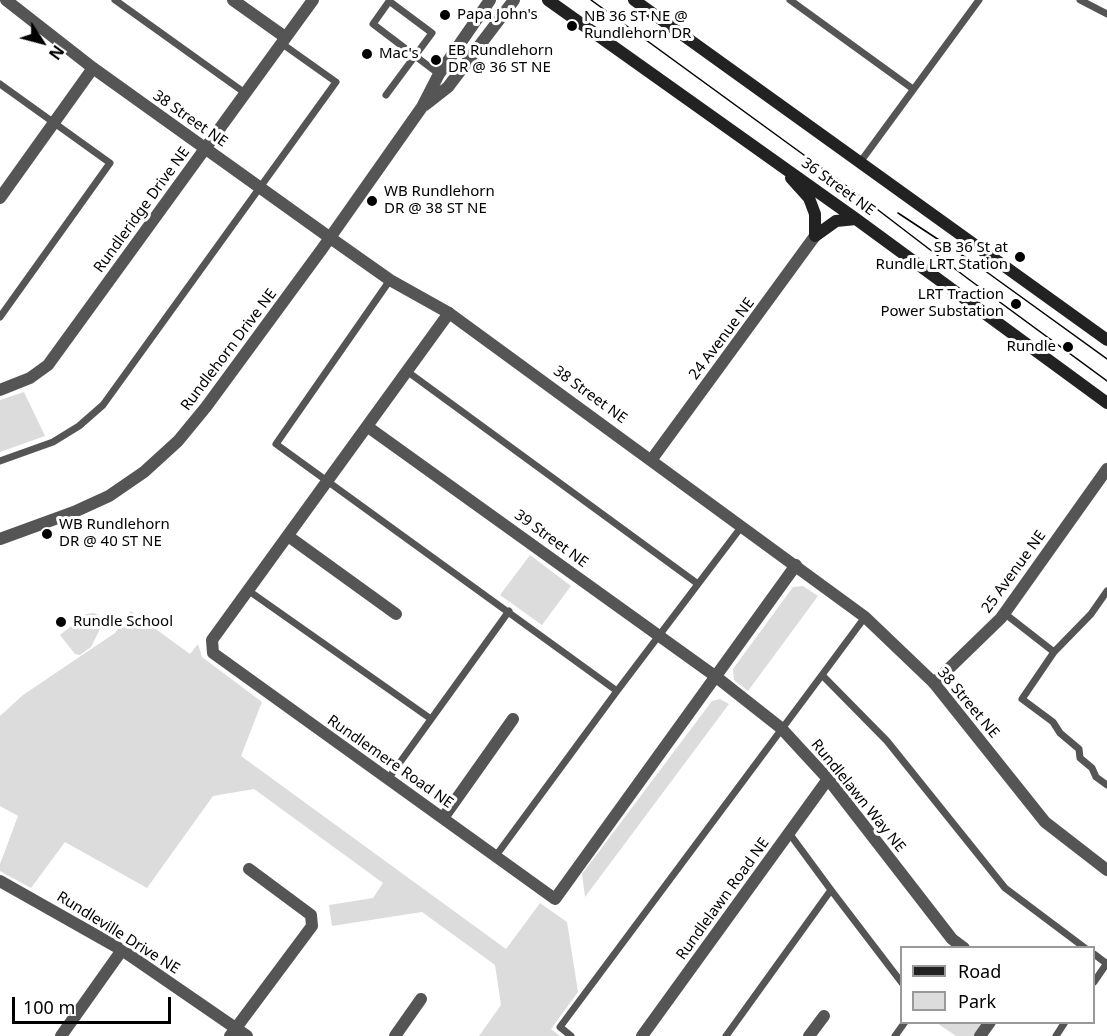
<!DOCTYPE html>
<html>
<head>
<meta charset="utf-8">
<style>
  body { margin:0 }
  #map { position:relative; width:1107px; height:1036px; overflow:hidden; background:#fff; font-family:"Noto Sans",sans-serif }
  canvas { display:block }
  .legend { position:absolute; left:900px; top:946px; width:195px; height:78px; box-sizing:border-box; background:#fff; border:2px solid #999; margin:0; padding:8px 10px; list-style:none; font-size:18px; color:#000 }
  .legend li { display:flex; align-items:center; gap:12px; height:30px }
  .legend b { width:30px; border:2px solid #999 }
  .north { position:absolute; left:12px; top:12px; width:60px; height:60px; -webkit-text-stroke:4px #fff; paint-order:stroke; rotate:126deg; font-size:16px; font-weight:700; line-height:24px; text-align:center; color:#000 }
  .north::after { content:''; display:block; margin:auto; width:21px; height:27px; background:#000; clip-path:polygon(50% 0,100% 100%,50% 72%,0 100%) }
  .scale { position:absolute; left:12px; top:997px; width:159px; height:27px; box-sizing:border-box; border:3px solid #000; border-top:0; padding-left:8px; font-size:18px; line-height:21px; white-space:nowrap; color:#000; -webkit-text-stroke:4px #fff; paint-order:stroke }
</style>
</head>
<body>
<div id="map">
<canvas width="1107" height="1036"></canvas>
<ul class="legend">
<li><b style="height:8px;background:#222"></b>Road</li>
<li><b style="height:16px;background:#dcdcdc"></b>Park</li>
</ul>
<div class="north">N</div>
<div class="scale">100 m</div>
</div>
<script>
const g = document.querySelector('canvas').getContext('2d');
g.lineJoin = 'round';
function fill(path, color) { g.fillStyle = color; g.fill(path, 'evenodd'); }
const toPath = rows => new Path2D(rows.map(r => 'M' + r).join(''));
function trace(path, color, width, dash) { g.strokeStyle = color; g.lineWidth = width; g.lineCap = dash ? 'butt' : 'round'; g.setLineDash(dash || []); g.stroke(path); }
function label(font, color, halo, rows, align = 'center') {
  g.font = font + ' "Noto Sans",sans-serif'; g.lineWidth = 6; g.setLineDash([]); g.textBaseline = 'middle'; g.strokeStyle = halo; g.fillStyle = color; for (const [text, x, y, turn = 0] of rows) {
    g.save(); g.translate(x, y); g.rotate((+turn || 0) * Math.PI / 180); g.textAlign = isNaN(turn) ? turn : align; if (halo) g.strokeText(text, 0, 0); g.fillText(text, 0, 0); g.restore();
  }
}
fill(toPath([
  [24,392,45,436,0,452,0,400],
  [530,555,571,586,542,625,500,595],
  [803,586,818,596,748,691,734,680,733,669,793,587],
  [131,611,190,654,198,644,202,657,262,702,241,756,506,949,540,903,567,922,578,992,551,1029,560,1036,479,1036,501,1005,495,965,422,912,332,926,329,905,373,898,383,883,254,789,213,796,147,888,65,842,31,888,0,871,0,864,18,816,0,806,0,716,23,695,115,633],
  [94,613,104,618,102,625,91,647,80,655,75,654,60,635,86,614],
  [720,699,729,704,585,897,582,874,712,701],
  [937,1023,990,1023,980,1036,956,1036]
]), '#dcdcdc');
trace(toPath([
  [115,0,245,93],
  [390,0,373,24,439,74],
  [790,0,913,89],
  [1080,0,1107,14],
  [0,84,110,163,0,317],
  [386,95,432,33,389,1],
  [861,161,979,0],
  [390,280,276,444,617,691],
  [408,372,698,584],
  [0,461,53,442,79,426,103,405,336,82,281,43],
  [249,591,431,719],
  [1004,613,1054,652,1022,699,1053,722,1060,733,1079,749,1080,758,1092,768,1096,777,1107,785],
  [1054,652,1091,614,1107,591],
  [822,675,865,617],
  [388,779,509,611],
  [789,833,831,890],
  [495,857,617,691,742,526],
  [1094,954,1107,964],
  [1094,982,1107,963],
  [571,1036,560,1027,822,675,887,741,1005,888,1085,948],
  [726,1036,831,890,902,983],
  [895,1036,905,1022],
  [1056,1036,1065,1022]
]), '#555', 7);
trace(toPath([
  [6,0,93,68,329,237],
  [233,0,285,37],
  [0,198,93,68],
  [449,313,212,640,213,653,555,899,796,565],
  [0,390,30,378,48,365,313,0],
  [368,427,715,676,781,728,828,779,952,939,964,948],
  [652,459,815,236],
  [288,536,396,614],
  [934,683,1001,618,1107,469],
  [443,818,513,719],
  [0,881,122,950,247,1036],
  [61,1036,122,950],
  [230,1036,312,926,311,915,249,869],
  [395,1036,421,999],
  [642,1036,828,779],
  [809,1036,824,1016],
  [980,1036,990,1022]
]), '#555', 12);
trace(toPath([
  [425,105,448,87,514,0],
  [329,237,390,280,449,313,865,617,934,683,1045,822,1107,870],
  [0,539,74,512,109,496,144,472,178,441,206,407,322,249,422,107,439,74,490,0]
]), '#555', 12);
trace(toPath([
  [548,0,856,219,1107,403],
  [634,0,1107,340],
  [791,178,809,198,815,214,815,236],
  [815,236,836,221,856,219]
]), '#222', 12);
trace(toPath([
  [591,0,852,190,967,278,1107,381],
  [898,213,977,265,1107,359]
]), '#000', 1.5);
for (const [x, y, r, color] of [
  [445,15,6,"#000"],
  [572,26,6,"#000"],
  [367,54,6,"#000"],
  [436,60,6,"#000"],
  [372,201,6,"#000"],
  [1020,257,6,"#000"],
  [1016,304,6,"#000"],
  [1068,347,6,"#000"],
  [47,534,6,"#000"],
  [61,622,6,"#000"]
]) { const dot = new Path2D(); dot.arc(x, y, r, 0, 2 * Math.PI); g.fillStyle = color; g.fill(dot); trace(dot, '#fff', 2); }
label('15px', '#000', '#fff', [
  ["Papa John's",457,15],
  ["NB 36 ST NE @",584,17],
  ["Rundlehorn DR",584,34],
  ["EB Rundlehorn",448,51],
  ["DR @ 36 ST NE",448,68],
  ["Mac's",379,54],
  ["WB Rundlehorn",384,192],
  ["DR @ 38 ST NE",384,209],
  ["SB 36 St at",1008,248,"right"],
  ["Rundle LRT Station",1008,265,"right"],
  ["LRT Traction",1004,295,"right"],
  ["Power Substation",1004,312,"right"],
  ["Rundle",1056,347,"right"],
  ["WB Rundlehorn",59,525],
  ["DR @ 40 ST NE",59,542],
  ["Rundle School",73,622]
], 'left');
label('15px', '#000', '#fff', [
  ["38 Street NE",190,119,35],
  ["36 Street NE",838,187,36],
  ["Rundleridge Drive NE",142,210,-54],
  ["24 Avenue NE",722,339,-53],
  ["Rundlehorn Drive NE",229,350,-53],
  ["38 Street NE",590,395,36],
  ["39 Street NE",551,539,36],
  ["25 Avenue NE",1014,572,-54],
  ["38 Street NE",968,703,50],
  ["Rundlemere Road NE",390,762,35],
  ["Rundlelawn Way NE",858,796,51],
  ["Rundlelawn Road NE",723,899,-54],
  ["Rundleville Drive NE",118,933,32]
]);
</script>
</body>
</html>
